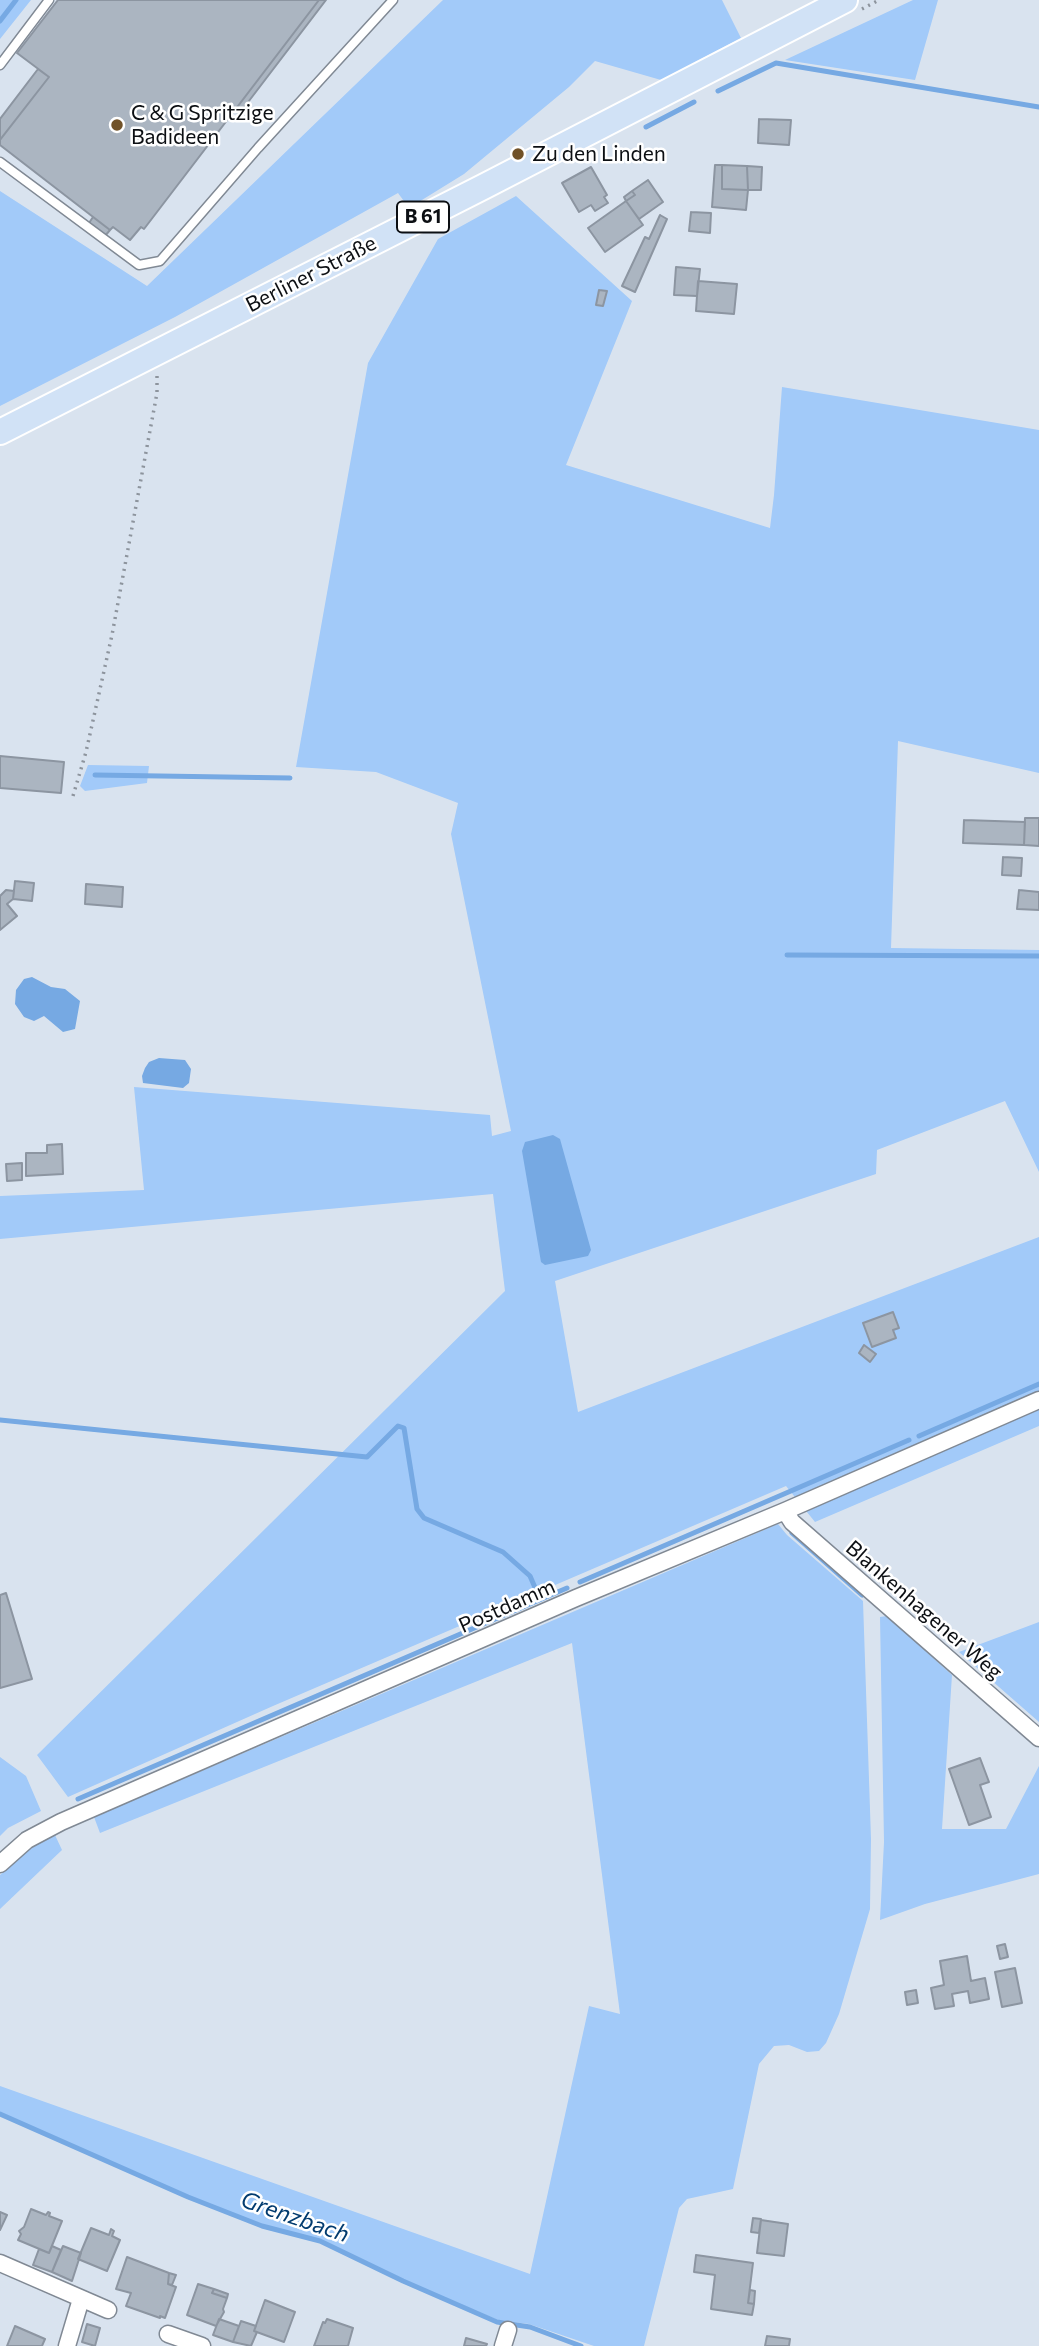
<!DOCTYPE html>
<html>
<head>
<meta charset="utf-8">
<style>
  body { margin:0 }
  canvas { display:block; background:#d9e3ef }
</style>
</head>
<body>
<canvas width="1039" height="2346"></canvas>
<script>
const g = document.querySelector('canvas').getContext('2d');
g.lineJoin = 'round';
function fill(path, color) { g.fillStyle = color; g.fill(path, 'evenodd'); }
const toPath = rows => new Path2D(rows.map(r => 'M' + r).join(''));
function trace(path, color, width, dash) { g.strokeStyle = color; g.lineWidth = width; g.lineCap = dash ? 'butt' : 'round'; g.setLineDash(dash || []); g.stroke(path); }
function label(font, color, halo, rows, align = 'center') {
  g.font = font + ' Commissioner,sans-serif'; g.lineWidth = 5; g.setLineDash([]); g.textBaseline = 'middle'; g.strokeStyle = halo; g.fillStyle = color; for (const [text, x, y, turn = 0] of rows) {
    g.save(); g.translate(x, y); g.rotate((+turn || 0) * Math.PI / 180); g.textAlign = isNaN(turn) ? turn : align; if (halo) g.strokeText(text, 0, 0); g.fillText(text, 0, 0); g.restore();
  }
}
fill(toPath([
  [0,0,31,0,0,39],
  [443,0,722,0,741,38,661,80,595,61,569,87,464,174,409,208,398,193,175,317,0,406,0,191,147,286],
  [913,0,938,0,915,80,785,60],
  [516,196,632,301,566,465,770,528,774,495,782,387,1039,430,1039,773,898,741,891,948,1039,950,1039,1172,1005,1101,877,1150,876,1174,555,1281,578,1412,1039,1237,1039,1426,815,1522,786,1486,273,1706,68,1797,37,1755,505,1291,493,1194,0,1239,0,1196,144,1190,134,1087,490,1115,492,1136,511,1131,451,834,458,803,376,772,296,767,368,363,438,239],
  [88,765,149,766,147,783,85,791,80,786],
  [778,1524,787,1535,863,1601,871,1839,870,1909,839,2014,826,2043,819,2051,807,2052,789,2045,774,2046,759,2064,733,2189,687,2199,679,2208,644,2346,594,2346,529,2324,498,2320,405,2281,321,2241,263,2225,189,2196,0,2113,0,2086,530,2274,589,2006,620,2014,572,1643,100,1833,94,1817],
  [887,1616,952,1675,942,1829,1006,1829,1039,1766,1039,1874,925,1904,880,1920,884,1842,880,1617],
  [1039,1622,1039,1722,959,1652],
  [0,1757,26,1776,41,1811,8,1828,0,1836],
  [55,1835,62,1850,0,1909,0,1875,32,1846]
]), '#a2caf9');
fill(toPath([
  [32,977,51,987,65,989,80,1001,75,1029,63,1032,44,1016,34,1021,24,1017,15,1004,16,990,24,979],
  [159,1058,185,1060,191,1069,189,1083,183,1088,143,1083,142,1076,145,1068,149,1062],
  [553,1135,560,1139,591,1250,588,1256,545,1265,541,1262,522,1151,525,1142]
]), '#76a9e3');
trace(toPath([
  [0,21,16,0],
  [718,91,776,63,1039,107],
  [646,127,694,102],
  [95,775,290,778],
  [787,955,1039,956],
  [0,1420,367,1457,398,1426,404,1428,417,1509,424,1518,503,1552,530,1576,540,1599],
  [919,1436,1039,1384],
  [792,1533,862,1595],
  [580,1582,909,1440],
  [78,1799,567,1588],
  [0,2114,188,2197,262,2226,320,2241,403,2281,497,2322,530,2327,581,2346]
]), '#76a9e3', 5);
const building = toPath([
  [58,0,319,0,144,229,141,227,130,240,113,227,110,230,0,145,0,140,49,77,17,53,58,0],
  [319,0,326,0,239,114,235,110,319,0],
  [38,69,49,77,0,140,0,119,38,69],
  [759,119,791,120,789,145,758,143,759,119],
  [715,165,722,165,722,189,748,190,746,210,712,207,715,165],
  [722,165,747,166,748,190,722,189,722,165],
  [747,166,762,167,761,190,748,190,747,166],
  [591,167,607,195,604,197,608,203,595,211,591,205,579,212,562,183,591,167],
  [648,180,663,202,639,219,626,201,635,195,632,191,648,180],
  [632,191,635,195,626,201,624,197,632,191],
  [626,201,643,225,605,252,588,228,626,201],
  [691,212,711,213,710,233,689,231,691,212],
  [660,215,667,219,635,292,622,286,645,237,649,239,660,215],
  [93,217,110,230,105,236,89,223,93,217],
  [676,267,700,269,697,296,674,295,676,267],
  [698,281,737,284,734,314,696,311,698,281],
  [599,290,607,291,603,306,596,305,599,290],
  [0,756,64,762,61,793,0,788,0,756],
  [1025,818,1039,818,1039,846,1024,845,1025,818],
  [964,820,1025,822,1024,845,963,843,964,820],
  [1003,857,1022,858,1021,876,1002,875,1003,857],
  [15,881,34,883,32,901,13,899,15,881],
  [86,884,123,887,122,907,85,904,86,884],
  [6,890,14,891,13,899,7,904,17,916,0,930,0,896,6,890],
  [1019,890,1039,892,1039,910,1017,909,1019,890],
  [62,1144,63,1174,26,1176,26,1153,47,1153,47,1145,62,1144],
  [22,1163,22,1180,7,1181,6,1164,22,1163],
  [893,1312,899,1328,893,1330,896,1338,872,1347,863,1323,893,1312],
  [864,1345,876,1354,870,1362,859,1353,864,1345],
  [6,1593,32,1679,0,1688,0,1595,6,1593],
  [980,1758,989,1782,980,1785,991,1817,969,1825,949,1769,980,1758],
  [1005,1944,1008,1957,1000,1959,997,1946,1005,1944],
  [967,1956,971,1981,985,1978,989,1999,970,2003,968,1991,952,1994,954,2006,935,2009,931,1988,944,1985,940,1961,967,1956],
  [1015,1968,1022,2003,1002,2007,995,1972,1015,1968],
  [916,1990,918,2003,907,2005,905,1992,916,1990],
  [31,2209,46,2215,48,2212,50,2213,49,2216,62,2221,49,2253,18,2240,21,2234,19,2231,24,2227,31,2209],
  [0,2212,7,2215,0,2230,0,2212],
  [753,2218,761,2219,759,2233,751,2232,753,2218],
  [761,2220,788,2224,784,2256,757,2253,761,2220],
  [91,2228,109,2235,111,2229,114,2231,112,2236,120,2240,107,2271,78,2259,91,2228],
  [52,2246,61,2250,52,2272,33,2265,39,2249,49,2253,52,2246],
  [63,2246,81,2253,72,2281,52,2272,63,2246],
  [696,2255,753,2263,748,2303,754,2304,752,2315,711,2309,715,2275,694,2272,696,2255],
  [127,2257,169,2273,168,2284,176,2287,165,2318,160,2316,160,2318,126,2306,131,2293,116,2289,127,2257],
  [169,2273,176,2275,172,2285,168,2284,169,2273],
  [198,2284,214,2289,212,2293,227,2298,223,2309,224,2312,216,2326,187,2315,198,2284],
  [214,2289,228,2294,227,2298,212,2293,214,2289],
  [750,2290,755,2291,754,2304,748,2303,750,2290],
  [265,2300,295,2312,284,2342,254,2331,265,2300],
  [219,2319,239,2326,233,2342,213,2335,219,2319],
  [327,2319,353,2328,348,2346,314,2346,323,2322,325,2323,327,2319],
  [241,2321,256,2326,254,2331,257,2332,251,2346,233,2342,241,2321],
  [87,2324,100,2328,95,2346,82,2342,87,2324],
  [15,2326,45,2339,42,2346,7,2346,15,2326],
  [767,2336,790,2339,789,2346,765,2346,767,2336],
  [466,2338,487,2344,486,2346,464,2346,466,2338]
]);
fill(building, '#abb5c1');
trace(building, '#8c95a1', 2);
const lane = toPath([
  [0,65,49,0],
  [0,162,139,265,160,261,258,148,393,0]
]);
const street = toPath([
  [785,1511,792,1522,1039,1738],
  [0,1864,27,1840,61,1822,576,1598,785,1511,1039,1400],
  [0,2263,108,2310],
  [168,2334,202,2346],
  [67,2346,81,2299],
  [503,2346,508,2330]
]);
const primary = toPath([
  [0,432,483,187,845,0]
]);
trace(lane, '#808994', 11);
trace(street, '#808994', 19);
trace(primary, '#fff', 28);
trace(toPath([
  [862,9,879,0],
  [73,796,86,752,112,635,157,393,157,376]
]), '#8d949d', 3.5, [2, 5]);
trace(lane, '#fff', 8);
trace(street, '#fff', 16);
trace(primary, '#d1e2f6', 24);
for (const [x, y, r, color] of [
  [117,125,7,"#715228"],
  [518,154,7,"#715228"]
]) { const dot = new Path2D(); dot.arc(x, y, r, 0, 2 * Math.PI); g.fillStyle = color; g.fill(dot); trace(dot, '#fff', 2.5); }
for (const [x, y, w] of [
  [423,217,52]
]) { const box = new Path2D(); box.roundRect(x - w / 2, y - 15.5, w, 31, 5); g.fillStyle = '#fff'; g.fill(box); trace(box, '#0c0f13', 2); }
label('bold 19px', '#0c0f13', null, [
  ["B 61",423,217]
]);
label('21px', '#0c0f13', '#fff', [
  ["C & G Spritzige",131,113],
  ["Badideen",131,137],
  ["Zu den Linden",532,154]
], 'left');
label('21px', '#0c0f13', '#fff', [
  ["Berliner Straße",311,274,-27],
  ["Postdamm",507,1606,-24],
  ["Blankenhagener Weg",924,1610,41]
]);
label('italic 23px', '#023b6f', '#fff', [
  ["Grenzbach",295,2217,19]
]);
</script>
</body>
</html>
